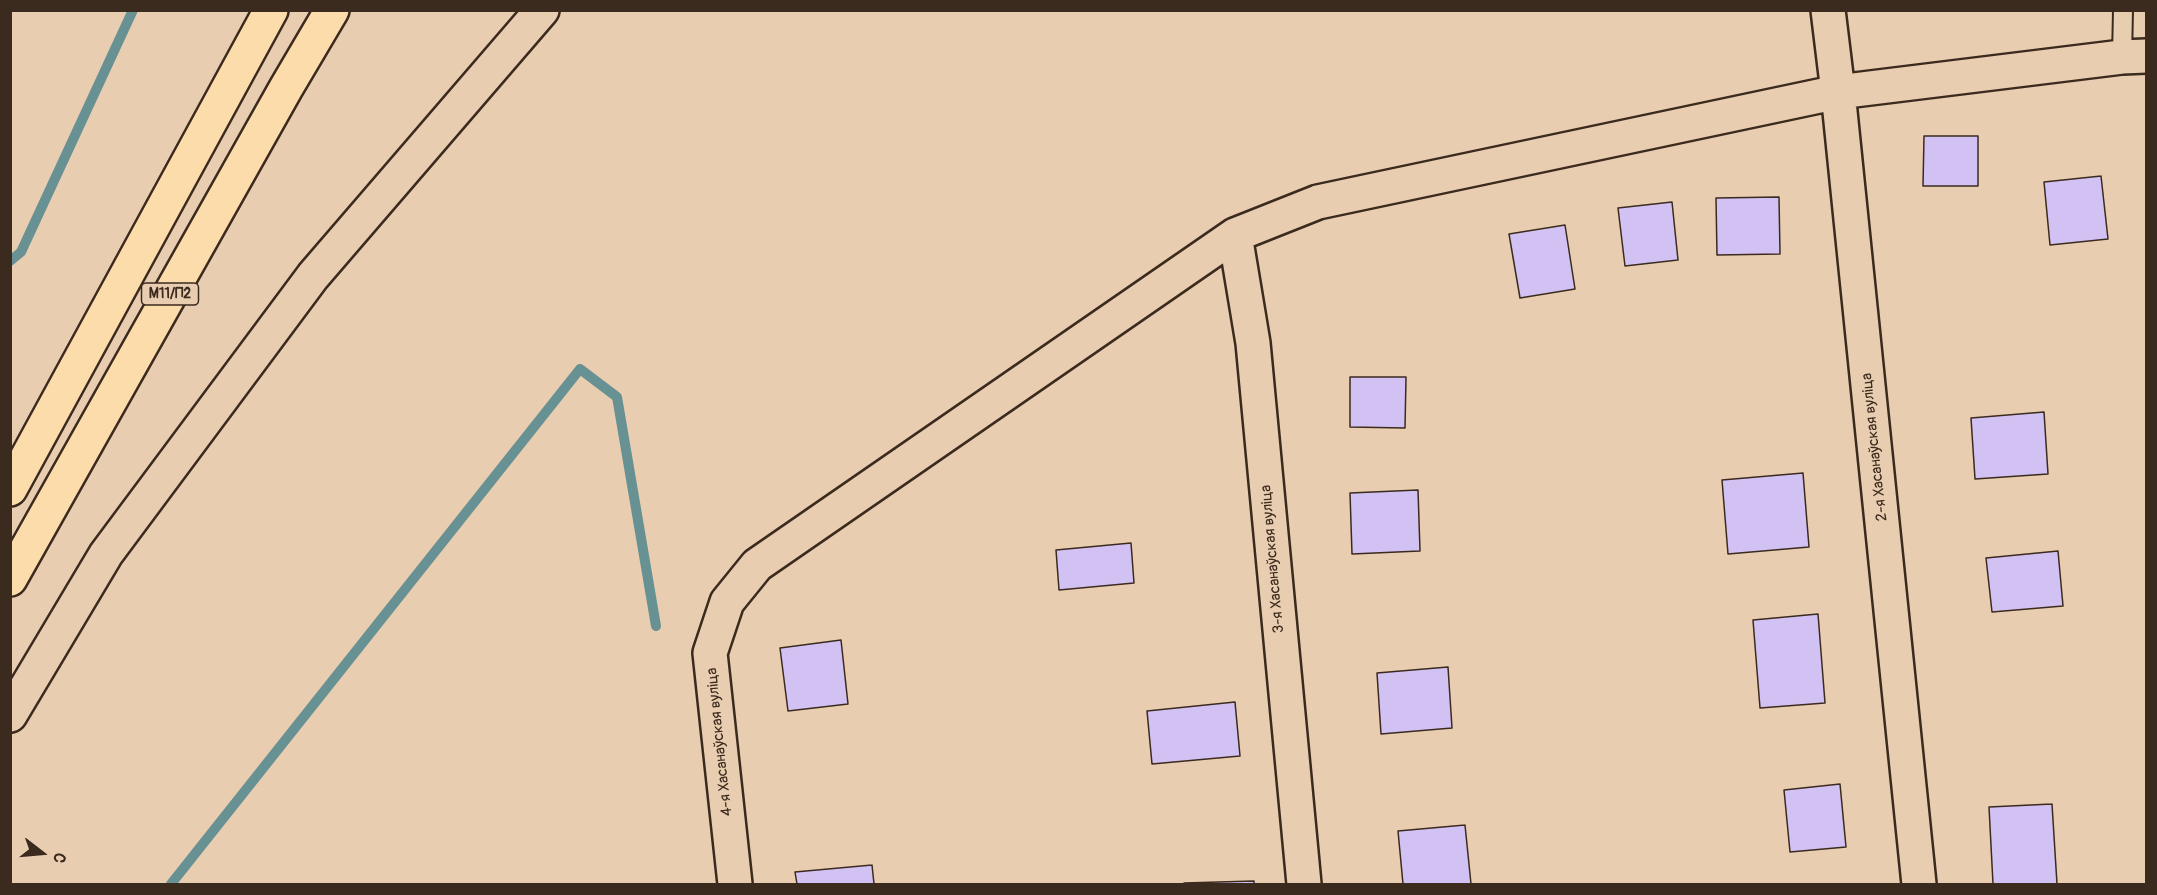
<!DOCTYPE html>
<html>
<head>
<meta charset="utf-8">
<style>
  body { margin:0 }
  #map { position:relative; width:2157px; height:895px; overflow:hidden; background:#e9cdb0; font-family:Pangolin,sans-serif }
  canvas { display:block }
  .frame { position:absolute; inset:0; border:12px solid #3b2a1e; pointer-events:none }
  .north { position:absolute; left:12px; top:823px; width:60px; height:60px; -webkit-text-stroke:4px #e9cdb0; paint-order:stroke; rotate:106deg; font-size:16px; font-weight:700; line-height:24px; text-align:center; color:#3b2a1e }
  .north::after { content:''; display:block; margin:auto; width:21px; height:27px; background:#3b2a1e; clip-path:polygon(50% 0,100% 100%,50% 72%,0 100%) }
</style>
</head>
<body>
<div id="map">
<canvas width="2157" height="895"></canvas>
<div class="frame"></div>
<div class="north">С</div>
</div>
<script>
const g = document.querySelector('canvas').getContext('2d');
g.lineJoin = 'round';
const toPath = rows => new Path2D(rows.map(r => 'M' + r).join(''));
function trace(path, color, width, dash) { g.strokeStyle = color; g.lineWidth = width; g.lineCap = dash ? 'butt' : 'round'; g.setLineDash(dash || []); g.stroke(path); }
function fill(path, color) { g.fillStyle = color; g.fill(path, 'evenodd'); }
function label(font, color, halo, rows, align = 'center') {
  g.font = font + ' Pangolin,sans-serif'; g.lineWidth = 6; g.setLineDash([]); g.textBaseline = 'middle'; g.strokeStyle = halo; g.fillStyle = color; for (const [text, x, y, turn = 0] of rows) {
    g.save(); g.translate(x, y); g.rotate((+turn || 0) * Math.PI / 180); g.textAlign = isNaN(turn) ? turn : align; if (halo) g.strokeText(text, 0, 0); g.fillText(text, 0, 0); g.restore();
  }
}
trace(toPath([
  [10,261,21,252,133,10],
  [171,884,580,369,617,397,656,626]
]), '#679192', 10);
const building = toPath([
  [1924,136,1978,136,1978,186,1923,186,1924,136],
  [2101,176,2108,239,2050,245,2044,182,2101,176],
  [1779,197,1780,254,1717,255,1716,198,1779,197],
  [1672,202,1678,260,1625,266,1618,208,1672,202],
  [1565,225,1575,289,1520,298,1509,234,1565,225],
  [1350,377,1406,377,1405,428,1350,427,1350,377],
  [2044,412,2048,474,1975,479,1971,418,2044,412],
  [1803,473,1809,547,1728,554,1722,480,1803,473],
  [1418,490,1420,551,1352,554,1350,493,1418,490],
  [1131,543,1134,583,1059,590,1056,550,1131,543],
  [2058,551,2063,606,1992,612,1986,558,2058,551],
  [1818,614,1825,703,1760,708,1753,620,1818,614],
  [841,640,848,704,788,711,780,648,841,640],
  [1448,667,1452,728,1381,734,1377,673,1448,667],
  [1235,702,1240,756,1152,764,1147,711,1235,702],
  [1840,784,1846,847,1790,852,1784,790,1840,784],
  [2052,804,2057,884,1993,884,1989,807,2052,804],
  [1465,825,1471,884,1403,884,1398,831,1465,825],
  [872,865,874,884,797,884,795,872,872,865],
  [1254,881,1254,884,1184,884,1184,883,1254,881]
]);
fill(building, '#d2c2f3');
trace(building, '#3b2a1e', 1.5);
const lane = toPath([
  [2122,57,2123,10]
]);
const street = toPath([
  [1828,10,1838,92,1919,884],
  [1235,235,1253,343,1304,884],
  [735,884,710,653,727,602,757,565,1235,235,1318,202,1838,92,2122,57,2146,56]
]);
const secondary = toPath([
  [10,715,106,554,313,276,542,10]
]);
const highway = toPath([
  [10,489,271,10],
  [10,579,286,88,332,10]
]);
trace(lane, '#3b2a1e', 22);
trace(street, '#3b2a1e', 38);
trace(secondary, '#3b2a1e', 38);
trace(highway, '#3b2a1e', 38);
trace(lane, '#e9cdb0', 18);
trace(street, '#e9cdb0', 33);
trace(secondary, '#e9cdb0', 33);
trace(highway, '#fddcac', 33);
for (const [x, y, w] of [
  [170,294,57]
]) { const box = new Path2D(); box.roundRect(x - w / 2, y - 11, w, 22, 4.5); g.fillStyle = '#e9cdb0'; g.fill(box); trace(box, '#3b2a1e', 1.5); }
label('bold 14px', '#3b2a1e', null, [
  ["М11/П2",170,294]
]);
label('15px', '#3b2a1e', '#e9cdb0', [
  ["2-я Хасанаўская вуліца",1875,447,-96],
  ["3-я Хасанаўская вуліца",1273,559,-95],
  ["4-я Хасанаўская вуліца",720,742,-96]
]);
</script>
</body>
</html>
